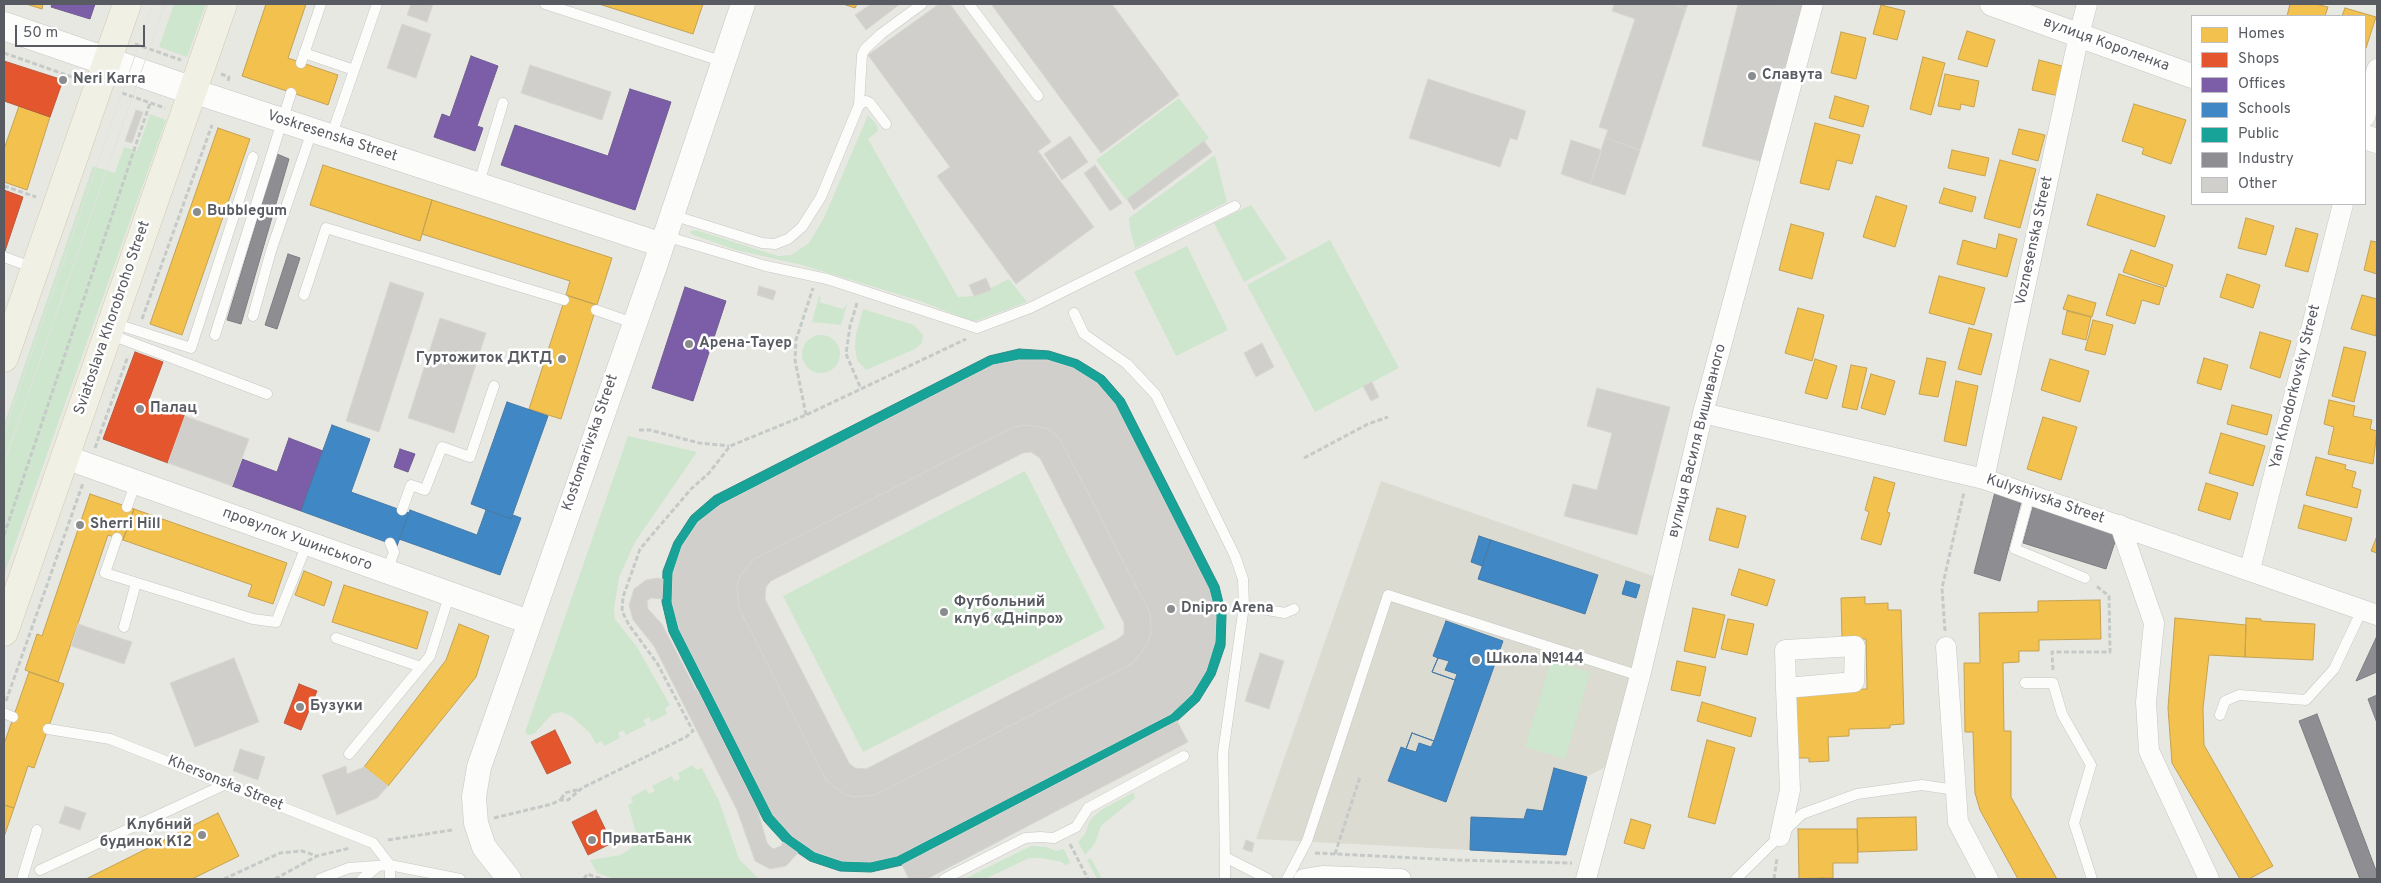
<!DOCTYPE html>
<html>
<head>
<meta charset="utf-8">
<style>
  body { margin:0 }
  #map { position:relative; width:2381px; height:883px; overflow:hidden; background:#e8e8e2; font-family:Overpass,sans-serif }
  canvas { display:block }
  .frame { position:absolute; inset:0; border:5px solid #585b61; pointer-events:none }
  .legend { position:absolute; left:2191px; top:15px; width:175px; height:190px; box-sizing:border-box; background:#fff; border:1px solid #bcbdc0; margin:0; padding:6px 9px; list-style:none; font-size:15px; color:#585b61 }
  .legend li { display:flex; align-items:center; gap:10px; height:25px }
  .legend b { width:25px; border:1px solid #bcbdc0 }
  .scale { position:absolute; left:15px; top:25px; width:130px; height:22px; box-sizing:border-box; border:2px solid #585b61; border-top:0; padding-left:6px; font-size:15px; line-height:18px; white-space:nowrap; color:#585b61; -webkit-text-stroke:4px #fff; paint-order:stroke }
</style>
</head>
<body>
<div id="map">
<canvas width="2381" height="883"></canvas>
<div class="frame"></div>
<ul class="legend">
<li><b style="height:14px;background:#f2c14e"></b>Homes</li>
<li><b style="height:14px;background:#e4572e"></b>Shops</li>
<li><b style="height:14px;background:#7b5ea7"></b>Offices</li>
<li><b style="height:14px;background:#3f88c5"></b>Schools</li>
<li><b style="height:14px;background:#17a398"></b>Public</li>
<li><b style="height:14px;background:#8d8d92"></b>Industry</li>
<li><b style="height:14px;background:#d0cfcc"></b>Other</li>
</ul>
<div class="scale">50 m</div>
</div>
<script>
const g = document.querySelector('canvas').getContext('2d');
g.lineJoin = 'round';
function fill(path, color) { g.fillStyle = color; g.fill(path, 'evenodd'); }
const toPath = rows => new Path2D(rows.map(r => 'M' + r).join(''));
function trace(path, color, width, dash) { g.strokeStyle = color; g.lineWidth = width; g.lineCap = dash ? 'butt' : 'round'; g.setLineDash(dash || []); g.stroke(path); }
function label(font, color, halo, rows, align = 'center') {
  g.font = font + ' Overpass,sans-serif'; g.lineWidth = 5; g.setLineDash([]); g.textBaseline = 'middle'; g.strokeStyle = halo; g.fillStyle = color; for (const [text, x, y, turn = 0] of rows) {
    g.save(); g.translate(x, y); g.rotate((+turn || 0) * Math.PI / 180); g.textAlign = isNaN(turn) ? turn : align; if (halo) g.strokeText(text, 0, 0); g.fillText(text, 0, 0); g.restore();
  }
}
fill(toPath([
  [1381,481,1656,577,1605,767,1586,777,1566,855,1256,839]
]), '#dcdbd1');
fill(toPath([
  [174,4,206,4,187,57,159,47],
  [1179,98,1209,138,1126,200,1096,160],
  [150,114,166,120,4,575,4,425,93,166,115,173,124,147,137,151],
  [868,115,877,125,878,131,868,139,958,297,974,296,1009,279,1027,302,974,322,920,301,802,265,736,250,691,234,690,231,696,230,778,256,791,255,809,243,824,218],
  [1215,155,1227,202,1135,248,1130,229,1129,218],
  [1251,205,1287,259,1244,282,1214,223],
  [1330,240,1399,368,1315,412,1247,285],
  [1187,246,1228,330,1176,356,1134,272],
  [819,296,821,297,819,302,843,309,847,304,841,325,812,322],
  [863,309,914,325,923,335,922,343,915,349,866,370,857,360,855,347,856,334],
  '802 354a19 19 0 1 1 38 0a19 19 0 1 1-38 0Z',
  [628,436,697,452,635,542,619,577,614,609,615,619,637,647,670,705,665,708,667,714,651,722,649,717,643,720,646,725,626,735,623,730,618,733,620,738,604,746,602,741,596,744,590,733,571,716,562,712,552,714,534,734,528,735,525,732],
  [1025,471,1105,628,863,752,783,596],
  [1551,661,1590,672,1565,759,1525,747],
  [693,765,696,770,702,768,719,801,739,859,759,879,615,879,597,873,590,860,620,855,629,850,635,843,636,833,628,805,633,802,631,797,646,789,649,794,655,791,652,786,672,776,674,781,680,779,678,773],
  [1134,792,1135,798,1101,826,1095,843,1085,855,1078,842,1085,834,1090,820,1101,810],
  [1031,846,1046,847,1056,851,1064,849,1070,862,1069,864,1065,865,1062,862,1041,858,1029,858,985,879,964,879],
  [1091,858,1102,879,1097,879,1087,860]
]), '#cee6cd');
const homes = toPath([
  [26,4,43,4,42,9,26,4],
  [266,4,306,4,288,58,338,75,328,105,242,76,266,4],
  [599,4,703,4,693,34,599,4],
  [843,4,857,4,855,8,843,4],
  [2290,4,2315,4,2328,7,2325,16,2287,16,2290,4],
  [1881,5,1905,11,1897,40,1873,34,1881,5],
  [2345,8,2376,17,2366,48,2365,16,2342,16,2345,8],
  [1967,31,1995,40,1987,67,1958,59,1967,31],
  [1841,32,1866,38,1856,79,1831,73,1841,32],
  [1923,57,1945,63,1931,115,1910,109,1923,57],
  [2039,60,2066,67,2059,96,2032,90,2039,60],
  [1945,74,1979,81,1974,107,1961,104,1960,110,1938,106,1945,74],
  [1835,96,1869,106,1863,127,1829,118,1835,96],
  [2134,104,2186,120,2171,164,2142,154,2144,148,2122,141,2134,104],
  [19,106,50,117,27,190,4,182,4,149,19,106],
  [1815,123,1860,135,1852,164,1837,160,1829,190,1800,183,1815,123],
  [218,128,250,139,182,335,150,324,218,128],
  [2019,129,2045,135,2038,161,2012,154,2019,129],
  [1952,150,1989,158,1985,176,1948,168,1952,150],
  [2000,160,2036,169,2020,228,1984,218,2000,160],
  [323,165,432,200,420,241,310,205,323,165],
  [1944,188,1976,197,1972,212,1939,203,1944,188],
  [2097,194,2165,216,2155,247,2087,225,2097,194],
  [1876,196,1907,206,1895,247,1863,237,1876,196],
  [432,200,612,258,597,305,566,295,570,281,422,234,432,200],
  [2246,218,2274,226,2266,255,2238,248,2246,218],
  [1791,224,1824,233,1812,279,1779,270,1791,224],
  [2296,228,2318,234,2308,272,2285,266,2296,228],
  [1999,234,2017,239,2007,277,1957,264,1963,240,1996,249,1999,234],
  [2371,241,2377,242,2377,274,2364,270,2371,241],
  [2131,250,2173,265,2166,287,2123,272,2131,250],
  [2119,274,2164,288,2159,305,2142,300,2135,324,2106,315,2119,274],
  [2227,274,2260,285,2253,308,2220,297,2227,274],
  [1939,276,1985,288,1974,325,1929,313,1939,276],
  [566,295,597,305,561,419,529,409,566,295],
  [2068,295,2096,303,2092,317,2063,309,2068,295],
  [2362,295,2377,299,2376,336,2351,329,2362,295],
  [1798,308,1824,315,1812,361,1785,353,1798,308],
  [2067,311,2091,317,2086,340,2062,334,2067,311],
  [2093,320,2113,325,2105,355,2085,350,2093,320],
  [1969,328,1992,334,1981,375,1958,369,1969,328],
  [2260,332,2291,341,2280,378,2250,368,2260,332],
  [2344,347,2366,352,2354,402,2332,396,2344,347],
  [1927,358,1946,362,1938,397,1919,394,1927,358],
  [2204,358,2228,365,2221,390,2197,383,2204,358],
  [1815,359,1837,366,1827,399,1805,393,1815,359],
  [2050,359,2089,371,2080,402,2041,390,2050,359],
  [1851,365,1867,368,1857,410,1842,407,1851,365],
  [1871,374,1895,381,1885,415,1861,408,1871,374],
  [1956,381,1978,386,1966,446,1944,441,1956,381],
  [2329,400,2355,406,2353,416,2372,420,2370,429,2377,431,2373,464,2328,454,2334,427,2324,424,2329,400],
  [2232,405,2272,415,2267,435,2227,424,2232,405],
  [2043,417,2077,427,2061,480,2027,469,2043,417],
  [2221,433,2265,446,2253,486,2209,473,2221,433],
  [2316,457,2346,465,2345,469,2356,472,2352,487,2361,490,2357,508,2306,495,2316,457],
  [1874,477,1895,483,1887,512,1890,513,1881,545,1861,539,1869,512,1865,510,1874,477],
  [2206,483,2238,493,2230,520,2198,510,2206,483],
  [90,494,134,509,123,540,108,535,58,682,25,670,37,634,42,636,90,494],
  [2304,505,2352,518,2346,541,2298,528,2304,505],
  [1717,508,1746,516,1738,548,1709,540,1717,508],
  [134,509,287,563,273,604,248,596,252,585,123,540,134,509],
  [2377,536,2377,553,2371,551,2377,536],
  [1739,569,1775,580,1767,606,1731,595,1739,569],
  [304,571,332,582,324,606,295,595,304,571],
  [344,585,428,612,417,649,332,622,344,585],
  [1865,597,1865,604,1888,603,1888,610,1901,610,1904,724,1890,725,1890,728,1849,729,1849,736,1828,737,1829,761,1809,762,1809,758,1794,758,1792,695,1825,690,1867,689,1866,639,1842,639,1841,598,1865,597],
  [2100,600,2101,639,2039,640,2039,651,2019,651,2019,662,2003,663,2004,731,2011,731,2011,797,2057,879,2018,879,1980,810,1975,793,1973,732,1965,732,1964,663,1980,663,1979,613,2038,612,2038,601,2100,600],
  [1693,608,1725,615,1715,658,1684,651,1693,608],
  [2175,618,2246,625,2245,657,2209,655,2203,708,2204,745,2273,866,2249,879,2240,879,2172,763,2168,708,2175,618],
  [2246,618,2261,619,2261,621,2315,624,2313,660,2245,657,2246,618],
  [1728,619,1754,624,1747,655,1721,649,1728,619],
  [459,624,489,636,476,677,388,786,364,767,446,660,459,624],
  [1677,661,1706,667,1700,696,1671,690,1677,661],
  [29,672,64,684,34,768,28,766,14,808,4,805,4,744,29,672],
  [1702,702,1756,718,1751,737,1697,721,1702,702],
  [1707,740,1735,748,1715,824,1688,817,1707,740],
  [4,805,14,808,4,837,4,805],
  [218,813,239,856,192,879,86,879,218,813],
  [1916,817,1917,850,1858,852,1857,818,1916,817],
  [1631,819,1651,825,1644,849,1624,843,1631,819],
  [1798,829,1857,829,1858,863,1833,863,1833,878,1799,879,1798,829],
  [1824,878,1824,879,1787,879,1824,878]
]);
fill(homes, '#f2c14e');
trace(homes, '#c4a254', 1);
const shops = toPath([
  [4,61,63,80,50,117,4,101,4,61],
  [4,190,23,197,5,251,4,251,4,190],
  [135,352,163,362,148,402,185,416,168,463,103,439,135,352],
  [299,684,317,691,301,730,284,723,299,684],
  [555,730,571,763,547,774,531,742,555,730],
  [596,810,612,843,588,855,572,822,596,810]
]);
fill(shops, '#e4572e');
trace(shops, '#ba583d', 1);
const offices = toPath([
  [52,4,95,4,90,19,51,7,52,4],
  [471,56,498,66,477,126,483,128,475,151,434,137,442,114,450,117,471,56],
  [630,89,671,102,635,210,501,165,515,125,608,156,630,89],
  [685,287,726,301,693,401,652,388,685,287],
  [289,438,323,451,301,511,232,486,242,459,277,472,289,438],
  [400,449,415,454,408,472,394,467,400,449]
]);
fill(offices, '#7b5ea7');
trace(offices, '#705d92', 1);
const schools = toPath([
  [507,402,548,416,511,519,471,504,507,402],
  [332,425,370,439,351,492,409,513,397,546,301,511,332,425],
  [410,510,477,535,486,510,511,519,513,515,521,518,500,575,399,539,410,510],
  [1479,536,1491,540,1482,566,1471,562,1479,536],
  [1491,540,1598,575,1585,614,1478,579,1491,540],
  [1626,581,1640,585,1636,598,1622,594,1626,581],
  [1446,621,1503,641,1446,802,1388,781,1401,747,1406,749,1412,733,1434,741,1455,680,1432,672,1438,658,1433,656,1446,621],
  [1552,653,1559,655,1557,661,1550,659,1552,653],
  [1438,658,1449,661,1445,670,1457,674,1455,680,1432,672,1438,658],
  [1412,733,1434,741,1431,747,1419,743,1416,752,1406,749,1412,733],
  [1554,768,1587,777,1566,855,1470,850,1471,817,1524,819,1527,809,1543,811,1554,768]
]);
fill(schools, '#3f88c5');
trace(schools, '#467aa7', 1);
const public = toPath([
  [1019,349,1049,351,1078,360,1104,376,1124,399,1219,586,1226,615,1225,646,1215,675,1199,701,1177,721,902,865,871,872,840,871,810,861,785,844,764,821,669,632,662,602,663,571,674,542,691,516,714,496,989,356,1019,349],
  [1019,360,1047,360,1073,368,1097,383,1115,404,1209,589,1216,616,1215,642,1206,671,1192,694,1171,714,897,856,870,862,842,861,815,852,792,836,773,815,679,629,672,602,673,573,682,546,698,522,720,505,993,365,1019,360]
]);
fill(public, '#17a398');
trace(public, '#2a8d88', 1);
const industry = toPath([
  [277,154,289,159,241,324,227,320,277,154],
  [288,254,300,258,277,329,265,325,288,254],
  [1995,492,2021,502,2000,581,1974,573,1995,492],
  [2033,507,2118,533,2106,569,2023,543,2033,507],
  [2376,638,2377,672,2356,681,2376,638],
  [2377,695,2377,723,2368,699,2377,695],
  [2317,714,2377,873,2377,879,2360,879,2299,721,2317,714]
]);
fill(industry, '#8d8d92');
trace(industry, '#7d7e83', 1);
const building = toPath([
  [411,4,433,4,427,22,407,15,411,4],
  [871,4,900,4,866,30,855,15,871,4],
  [939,4,950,4,1051,142,1038,151,1094,227,1016,284,937,176,950,167,868,55,939,4],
  [991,4,1112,4,1179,95,1101,153,991,4],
  [1614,4,1671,4,1686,9,1640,150,1605,138,1608,130,1599,127,1635,19,1612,11,1614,4],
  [1671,4,1688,4,1686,9,1671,4],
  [1738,4,1803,5,1763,162,1702,146,1738,4],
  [402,24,431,34,416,78,387,68,402,24],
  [530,65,611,92,602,120,521,93,530,65],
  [1428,79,1526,111,1517,140,1510,138,1500,167,1409,138,1428,79],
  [136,110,143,112,132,143,125,141,136,110],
  [1070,136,1088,162,1062,180,1044,154,1070,136],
  [1605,138,1640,150,1625,195,1590,184,1605,138],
  [1571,140,1602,150,1590,184,1561,174,1571,140],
  [1204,141,1212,152,1134,210,1127,199,1204,141],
  [1095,165,1122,203,1110,211,1084,173,1095,165],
  [986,278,991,290,974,296,969,285,986,278],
  [390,282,424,293,379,432,346,421,390,282],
  [759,286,776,291,773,300,757,295,759,286],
  [440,318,486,333,454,433,408,418,440,318],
  [1262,343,1274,367,1256,377,1244,353,1262,343],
  [1019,360,1047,360,1073,368,1097,383,1115,404,1209,589,1216,616,1215,642,1206,671,1192,694,1171,714,897,856,870,862,842,861,815,852,792,836,773,815,679,629,672,602,673,573,682,546,698,522,720,505,993,365,1019,360],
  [1024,425,1046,428,1055,434,1062,443,1150,613,1151,634,1147,645,1133,663,875,795,853,797,843,793,826,780,739,608,737,587,740,576,754,559,1014,427,1024,425],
  [1372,382,1379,397,1371,401,1363,386,1372,382],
  [1597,388,1670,407,1637,535,1564,516,1573,484,1597,490,1612,433,1587,426,1597,388],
  [185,416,249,439,232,486,168,463,185,416],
  [1024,425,1046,428,1055,434,1062,443,1150,613,1151,634,1147,645,1133,663,875,795,853,797,843,793,826,780,739,608,737,587,740,576,754,559,1014,427,1024,425],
  [1031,452,1040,458,1124,623,1124,634,1118,639,866,769,855,768,849,763,765,599,766,587,771,581,1023,453,1031,452],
  [657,578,663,579,662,599,651,598,647,601,648,609,662,624,696,690,697,689,758,811,767,843,773,849,781,846,783,842,798,853,786,866,770,869,755,861,737,810,654,646,633,620,629,605,634,589,646,580,657,578],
  [78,624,132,642,124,664,71,646,78,624],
  [1260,653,1284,661,1269,709,1245,701,1260,653],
  [234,658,259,722,195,747,170,683,234,658],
  [1177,721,1188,742,927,879,909,879,902,865,1177,721],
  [240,749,265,757,258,780,233,771,240,749],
  [346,766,347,774,364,767,388,786,377,798,337,815,322,775,346,766],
  [65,806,86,813,80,830,59,823,65,806],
  [1246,840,1254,843,1252,852,1243,849,1246,840]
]);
fill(building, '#d0cfcc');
trace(building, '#d8d6d1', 1);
const service = toPath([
  [545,4,724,62],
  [969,4,1038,96],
  [304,53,354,70],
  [301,63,321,4],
  [859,105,862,55,865,49,881,34,922,4],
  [331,137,377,4],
  [479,183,503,103],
  [672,215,762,243,775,244,788,239,802,227,821,197,859,105,866,101,870,103,886,124],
  [665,236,766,266,827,279,977,328,1030,308,1235,206],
  [4,257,34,268],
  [304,295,326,228,564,300],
  [596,310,633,323],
  [1074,313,1084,334,1127,364,1156,395,1235,556,1243,579,1244,606,1223,753,1225,857],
  [253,316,271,251,312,131],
  [113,323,191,348,253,157],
  [109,334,267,394],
  [215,335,291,93],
  [2030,494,2015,549,2085,578],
  [127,507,136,482],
  [402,510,411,485,425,490,442,447,470,457,494,386],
  [117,538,105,573,253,619,276,622,307,544],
  [387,571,394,552,390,543],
  [1244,606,1285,613,1294,609],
  [124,627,136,583],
  [336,638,421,667],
  [2025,683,2053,683,2062,714,2091,765,2074,823,2092,879],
  [4,713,13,717],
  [2220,715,2225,701,2239,695,2306,700,2334,669,2362,610],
  [48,729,110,739,373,843,390,865],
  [349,754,430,656,450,593],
  [40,870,226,784],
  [22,879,37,830],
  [320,879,349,868,390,865],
  [362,879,378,866],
  [390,879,390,865,460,879],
  [944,879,1025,838,1040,837,1054,838,1076,827,1088,808,1184,756],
  [1225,879,1225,857,1268,879],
  [1287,879,1307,841,1388,595,1640,676],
  [1736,879,1802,814,1857,794,1922,785,1955,790]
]);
const minor = toPath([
  [2365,117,2377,69],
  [1703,413,1984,479,2377,615],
  [1984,479,2079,35,2087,4],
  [2120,525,2154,623,2146,702,2149,751,2209,879],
  [2250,569,2343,204],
  [1946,647,1958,822,1988,879],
  [1780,836,1790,790,1786,688,1854,682,1855,646,1785,650,1786,688],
  [1304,879,1324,876,1401,879],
  [1586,879,1640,676,1703,413,1813,4]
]);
const tertiary = toPath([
  [1992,4,2192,76],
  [193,91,662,245],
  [2365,137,2377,141],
  [65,457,529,622],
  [509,879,484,847,476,823,474,797,479,767,654,269,743,4]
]);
const secondary = toPath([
  [4,26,193,91]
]);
const primary = toPath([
  [4,358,127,4],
  [4,632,223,4]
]);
trace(service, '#c5c6c4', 11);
trace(minor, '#c5c6c4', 21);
trace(tertiary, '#c5c6c4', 25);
trace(secondary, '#c5c7c5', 29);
trace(primary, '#d1caae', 29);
trace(toPath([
  [135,44,181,60],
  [4,53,78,79],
  [221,74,229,77,228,81],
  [122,93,165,108],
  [4,186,36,197],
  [857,303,850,326,846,354,861,389],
  [142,319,212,125],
  [806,415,795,360,796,340,813,288],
  [639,430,650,430,699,443,729,446],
  [95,448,128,356],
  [1304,458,1368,424,1388,417],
  [4,535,150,103],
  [1945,631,1942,588,1964,492],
  [2053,670,2052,652,2110,652,2109,596,2095,585],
  [6,701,83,483],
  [561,799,565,793,580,789],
  [494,818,552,804,560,800,568,800,582,788,686,737,693,731,657,663,629,625,622,611,623,597,640,549,691,489,709,473,730,446,806,415,966,339],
  [388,840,452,830],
  [1070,844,1088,879],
  [1315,853,1456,860,1572,863],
  [1335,854,1360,777],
  [224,879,280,853,302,851,317,856],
  [275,879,317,856,350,848],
  [584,879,587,874,602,879],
  [1774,879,1777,858]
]), '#c5cac8', 3, [5, 2.5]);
trace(service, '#fcfcfb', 10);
trace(minor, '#fcfcfb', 20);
trace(tertiary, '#fcfcfb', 24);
trace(secondary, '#fcfcfb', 28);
trace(primary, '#f1f0e5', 28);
trace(toPath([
  [4,433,153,4],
  [4,463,165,4]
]), '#e2e2e1', 1);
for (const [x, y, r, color] of [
  [1752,76,5,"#8a8c8e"],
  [63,80,5,"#8a8c8e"],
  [197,212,5,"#8a8c8e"],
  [689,344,5,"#8a8c8e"],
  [562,359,5,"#8a8c8e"],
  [140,409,5,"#8a8c8e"],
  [80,525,5,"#8a8c8e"],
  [1171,609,5,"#8a8c8e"],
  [944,612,5,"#8a8c8e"],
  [1476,660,5,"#8a8c8e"],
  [300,707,5,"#8a8c8e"],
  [202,835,5,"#8a8c8e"],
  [592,840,5,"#8a8c8e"]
]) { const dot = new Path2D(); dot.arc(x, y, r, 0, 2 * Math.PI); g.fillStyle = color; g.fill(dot); trace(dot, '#fff', 2); }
label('15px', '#585b61', '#fff', [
  ["вулиця Короленка",2106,45,20],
  ["Voskresenska Street",332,137,18],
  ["Voznesenska Street",2035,241,-78],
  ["Sviatoslava Khorobroho Street",113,318,-71],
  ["Yan Khodorkovsky Street",2296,387,-76],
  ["вулиця Василя Вишиваного",1698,441,-76],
  ["Kostomarivska Street",591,443,-71],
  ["Kulyshivska Street",2045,500,19],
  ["провулок Ушинського",297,540,20],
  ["Khersonska Street",225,784,22]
]);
label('bold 15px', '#585b61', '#fff', [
  ["Славута",1762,76],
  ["Neri Karra",73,80],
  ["Bubblegum",207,212],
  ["Арена-Тауер",699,344],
  ["Гуртожиток ДКТД",552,359,"right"],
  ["Палац",150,409],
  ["Sherri Hill",90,525],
  ["Футбольний",954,603],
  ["клуб «Дніпро»",954,620],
  ["Dnipro Arena",1181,609],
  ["Школа №144",1486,660],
  ["Бузуки",310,707],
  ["Клубний",192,826,"right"],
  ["будинок К12",192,843,"right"],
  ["ПриватБанк",602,840]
], 'left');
</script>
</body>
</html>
